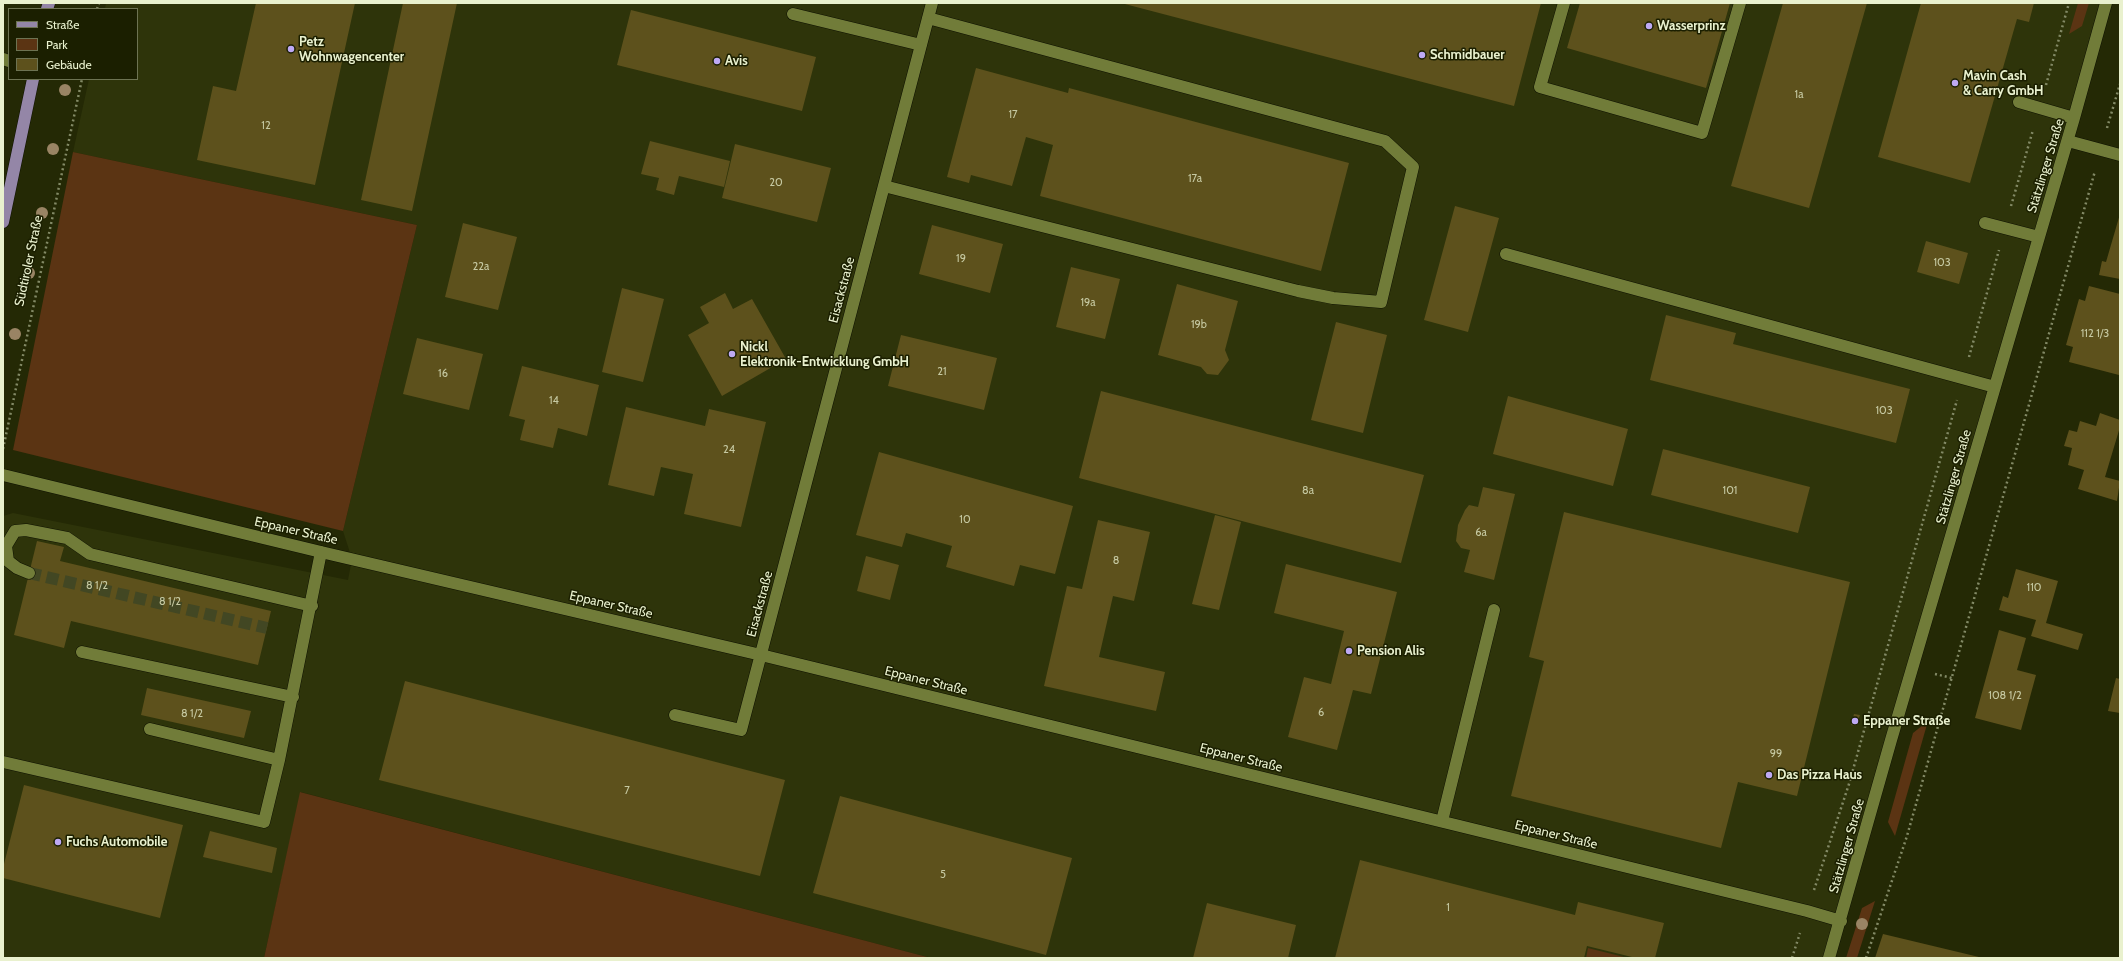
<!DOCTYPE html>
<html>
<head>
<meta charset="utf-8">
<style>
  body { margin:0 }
  #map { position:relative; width:2123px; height:961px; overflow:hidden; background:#242905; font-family:Cabin,sans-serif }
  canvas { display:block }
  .frame { position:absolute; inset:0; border:4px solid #e9f1ce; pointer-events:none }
  .legend { position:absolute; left:8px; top:8px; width:130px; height:72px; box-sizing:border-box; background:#1b1f00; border:1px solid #6d7352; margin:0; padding:5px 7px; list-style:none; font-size:12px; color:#e9f1ce }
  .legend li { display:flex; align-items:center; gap:8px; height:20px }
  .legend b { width:20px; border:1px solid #6d7352 }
</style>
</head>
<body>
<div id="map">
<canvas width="2123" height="961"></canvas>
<div class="frame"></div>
<ul class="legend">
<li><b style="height:5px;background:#9486a7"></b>Straße</li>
<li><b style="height:11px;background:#5b3413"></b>Park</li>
<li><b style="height:11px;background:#5d511c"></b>Gebäude</li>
</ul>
</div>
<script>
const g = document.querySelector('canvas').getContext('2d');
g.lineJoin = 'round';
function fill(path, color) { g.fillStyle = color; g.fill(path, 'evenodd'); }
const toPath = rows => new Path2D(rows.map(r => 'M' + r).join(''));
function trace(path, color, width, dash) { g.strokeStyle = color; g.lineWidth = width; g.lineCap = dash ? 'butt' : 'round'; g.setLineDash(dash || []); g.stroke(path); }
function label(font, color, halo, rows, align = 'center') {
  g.font = font + ' Cabin,sans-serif'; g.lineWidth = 3; g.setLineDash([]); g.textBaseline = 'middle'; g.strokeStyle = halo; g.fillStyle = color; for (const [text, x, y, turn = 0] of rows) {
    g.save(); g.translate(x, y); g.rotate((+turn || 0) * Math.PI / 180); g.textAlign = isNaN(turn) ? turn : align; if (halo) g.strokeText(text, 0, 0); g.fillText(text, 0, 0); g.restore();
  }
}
fill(toPath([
  [106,3,2106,3,1829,958,931,958,301,792,264,958,3,958,3,516,13,513,348,580,352,559,343,531,417,225,73,152,89,79,137,79,137,9,105,9]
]), '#2e340a');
fill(toPath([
  [2078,3,2089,3,2082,26,2069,34],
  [73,152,417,225,343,531,13,450],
  [1928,721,1895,836,1888,822,1913,733],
  [300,792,931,958,264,958],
  [1875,901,1857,958,1846,958,1862,908],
  [1588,948,1628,958,1586,958]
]), '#5b3413');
fill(toPath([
  [256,3,355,3,315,185,197,160,213,86,236,91],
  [403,3,457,3,412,211,361,200],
  [1121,3,1541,3,1514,106],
  [1580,3,1730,3,1706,88,1567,48],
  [1783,3,1867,3,1809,208,1731,186],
  [1921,3,2034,3,2029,22,2017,19,1970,183,1878,157],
  [631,10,816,57,802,111,617,65],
  [976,68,1068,93,1069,88,1349,163,1321,271,1040,196,1053,145,1026,137,1012,186,971,175,969,183,947,177],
  [650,141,730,161,724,187,679,176,674,195,656,190,659,178,641,174],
  [735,144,831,168,817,222,722,198],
  [1455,206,1499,218,1468,332,1424,320],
  [2120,214,2120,279,2099,275,2102,261,2106,262],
  [463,223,517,237,498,310,445,297],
  [932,225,1003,244,990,293,919,274],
  [1926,241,1968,253,1959,284,1917,272],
  [1071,267,1120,279,1105,339,1056,327],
  [1177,284,1238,301,1225,350,1229,360,1218,375,1207,374,1201,367,1158,355],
  [2089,286,2120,294,2119,375,2069,362,2073,347,2066,345,2079,299,2085,301],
  [622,288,664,299,643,382,602,372],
  [725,293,733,309,752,299,786,359,722,396,688,335,709,323,700,307],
  [1666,315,1736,333,1733,344,1910,389,1896,443,1650,380],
  [1336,322,1387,335,1363,433,1311,420],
  [901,335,997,358,984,410,888,386],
  [417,338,483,354,469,410,403,394],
  [522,366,599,385,587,436,558,428,553,448,520,440,525,420,509,416],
  [1101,391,1424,475,1401,563,1079,478],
  [1508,396,1628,429,1613,486,1493,454],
  [626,407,705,426,709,409,766,422,741,527,684,514,693,474,661,467,654,496,608,485],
  [2100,413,2120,420,2120,427,2105,477,2120,481,2117,501,2078,489,2084,470,2068,465,2072,448,2064,446,2069,430,2077,432,2080,421,2096,426],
  [1663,449,1810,487,1798,533,1651,495],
  [879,452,1073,506,1055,574,1020,565,1014,586,946,567,952,546,906,533,902,547,856,535],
  [1483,487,1515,494,1494,580,1464,572,1470,550,1461,548,1456,541,1458,525,1465,510,1469,505,1478,507],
  [1564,512,1850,582,1797,796,1738,782,1721,848,1511,796,1544,661,1529,657],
  [1215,515,1241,522,1219,610,1192,604],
  [1098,520,1150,532,1134,601,1113,596,1099,657,1165,672,1156,711,1044,686,1067,586,1082,589],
  [37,541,64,547,60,561,271,611,258,665,71,621,64,648,14,635],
  [866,556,899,565,890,600,857,591],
  [1286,564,1397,592,1371,694,1353,690,1337,750,1288,737,1304,677,1331,684,1344,631,1274,613],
  [2016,569,2058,581,2046,623,2083,634,2078,650,2031,636,2036,620,1999,610,2003,596,2008,598],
  [1999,630,2026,638,2017,670,2036,675,2021,730,1975,718],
  [2116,678,2120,679,2120,713,2108,711],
  [405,681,785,780,760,876,379,780],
  [147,688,251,711,244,738,141,715],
  [1854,714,1860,715,1856,726,1851,725],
  [24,785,183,825,160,918,3,878,3,868],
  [840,796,1072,858,1046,955,813,893],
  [210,831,277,848,272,873,203,857],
  [1360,860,1575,915,1578,902,1664,923,1655,958,1636,958,1587,946,1584,958,1335,958],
  [1207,903,1296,925,1288,958,1193,958],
  [1883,934,1979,957,1978,958,1875,958]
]), '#5d511c');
trace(toPath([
  [29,573,267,628]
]), '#424723', 12, [12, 6]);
const minor = toPath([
  [1564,3,1540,87,1702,133,1740,3],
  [793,14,921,45],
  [3,59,9,61],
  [2019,102,2074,118],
  [2068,141,2120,155],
  [884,186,1298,291,1333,298,1381,302,1413,167,1385,141,928,18],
  [1985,223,2039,237],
  [1506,254,1995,387],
  [3,475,321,552,761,655,1807,911,1841,921],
  [29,573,17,568,8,561,6,546,15,531,26,530,67,538,90,554,312,606],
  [82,652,293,697],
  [675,715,741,730,932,3],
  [150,729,279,760,321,552],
  [3,762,264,822,279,760],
  [1442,821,1494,610],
  [1829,958,1891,740,2074,118,2106,3]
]);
const major = toPath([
  [47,9,49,3],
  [3,222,33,79]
]);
trace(minor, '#0e1101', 13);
trace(major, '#0e1101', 13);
trace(toPath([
  [97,9,99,3],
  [2046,85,2069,3],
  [2107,128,2120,84],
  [2011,206,2033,130],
  [1969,357,1999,250],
  [3,449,82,79],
  [1935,674,1952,678],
  [1814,890,1849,784,1957,400],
  [1792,958,1800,933],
  [1866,958,1907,836,2095,171]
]), '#838a66', 2.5, [2, 3]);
trace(minor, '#717c39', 12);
trace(major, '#9486a7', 12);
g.fillStyle = '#998464';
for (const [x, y] of [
  [65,90],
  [53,149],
  [42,213],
  [29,273],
  [15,334],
  [1862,924]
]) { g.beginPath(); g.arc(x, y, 6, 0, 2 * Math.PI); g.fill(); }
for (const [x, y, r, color] of [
  [1649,26,4,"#bea9f4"],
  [291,49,4,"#bea9f4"],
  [1422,55,4,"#bea9f4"],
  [717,61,4,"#bea9f4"],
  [1955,83,4,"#bea9f4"],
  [732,354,4,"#bea9f4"],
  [1349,651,4,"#bea9f4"],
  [1855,721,4,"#bea9f4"],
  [1769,775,4,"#bea9f4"],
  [58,842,4,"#bea9f4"]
]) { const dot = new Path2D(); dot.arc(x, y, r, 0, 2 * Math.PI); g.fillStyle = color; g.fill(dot); trace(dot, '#1b1f00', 1.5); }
label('11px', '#c6c9a2', null, [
  ["1a",1799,95],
  ["17",1013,115],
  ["12",266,126],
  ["17a",1195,179],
  ["20",776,183],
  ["19",961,259],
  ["103",1942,263],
  ["22a",481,267],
  ["19a",1088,303],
  ["19b",1199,325],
  ["112 1/3",2095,334],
  ["21",942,372],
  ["16",443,374],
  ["14",554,401],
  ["103",1884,411],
  ["24",729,450],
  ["8a",1308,491],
  ["101",1730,491],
  ["10",965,520],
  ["6a",1481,533],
  ["8",1116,561],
  ["8 1/2",97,586],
  ["110",2034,588],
  ["8 1/2",170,602],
  ["108 1/2",2005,696],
  ["6",1321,713],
  ["8 1/2",192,714],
  ["99",1776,754],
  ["7",627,791],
  ["5",943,875],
  ["1",1448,908]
]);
label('bold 13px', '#e9f1ce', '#1b1f00', [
  ["Wasserprinz",1657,26],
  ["Petz",299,42],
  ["Wohnwagencenter",299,57],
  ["Schmidbauer",1430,55],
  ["Avis",725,61],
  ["Mavin Cash",1963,76],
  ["& Carry GmbH",1963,91],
  ["Nickl",740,347],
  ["Elektronik-Entwicklung GmbH",740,362],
  ["Pension Alis",1357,651],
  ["Eppaner Straße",1863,721],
  ["Das Pizza Haus",1777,775],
  ["Fuchs Automobile",66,842]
], 'left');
label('13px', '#e9f1ce', '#1b1f00', [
  ["Stätzlinger Straße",2046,166,-73],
  ["Südtiroler Straße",29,261,-78],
  ["Eisackstraße",842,290,-75],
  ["Stätzlinger Straße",1954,477,-74],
  ["Eppaner Straße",296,531,13],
  ["Eisackstraße",760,604,-75],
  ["Eppaner Straße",611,605,13],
  ["Eppaner Straße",926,681,14],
  ["Eppaner Straße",1241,758,14],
  ["Eppaner Straße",1556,835,14],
  ["Stätzlinger Straße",1847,846,-74]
]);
</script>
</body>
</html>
